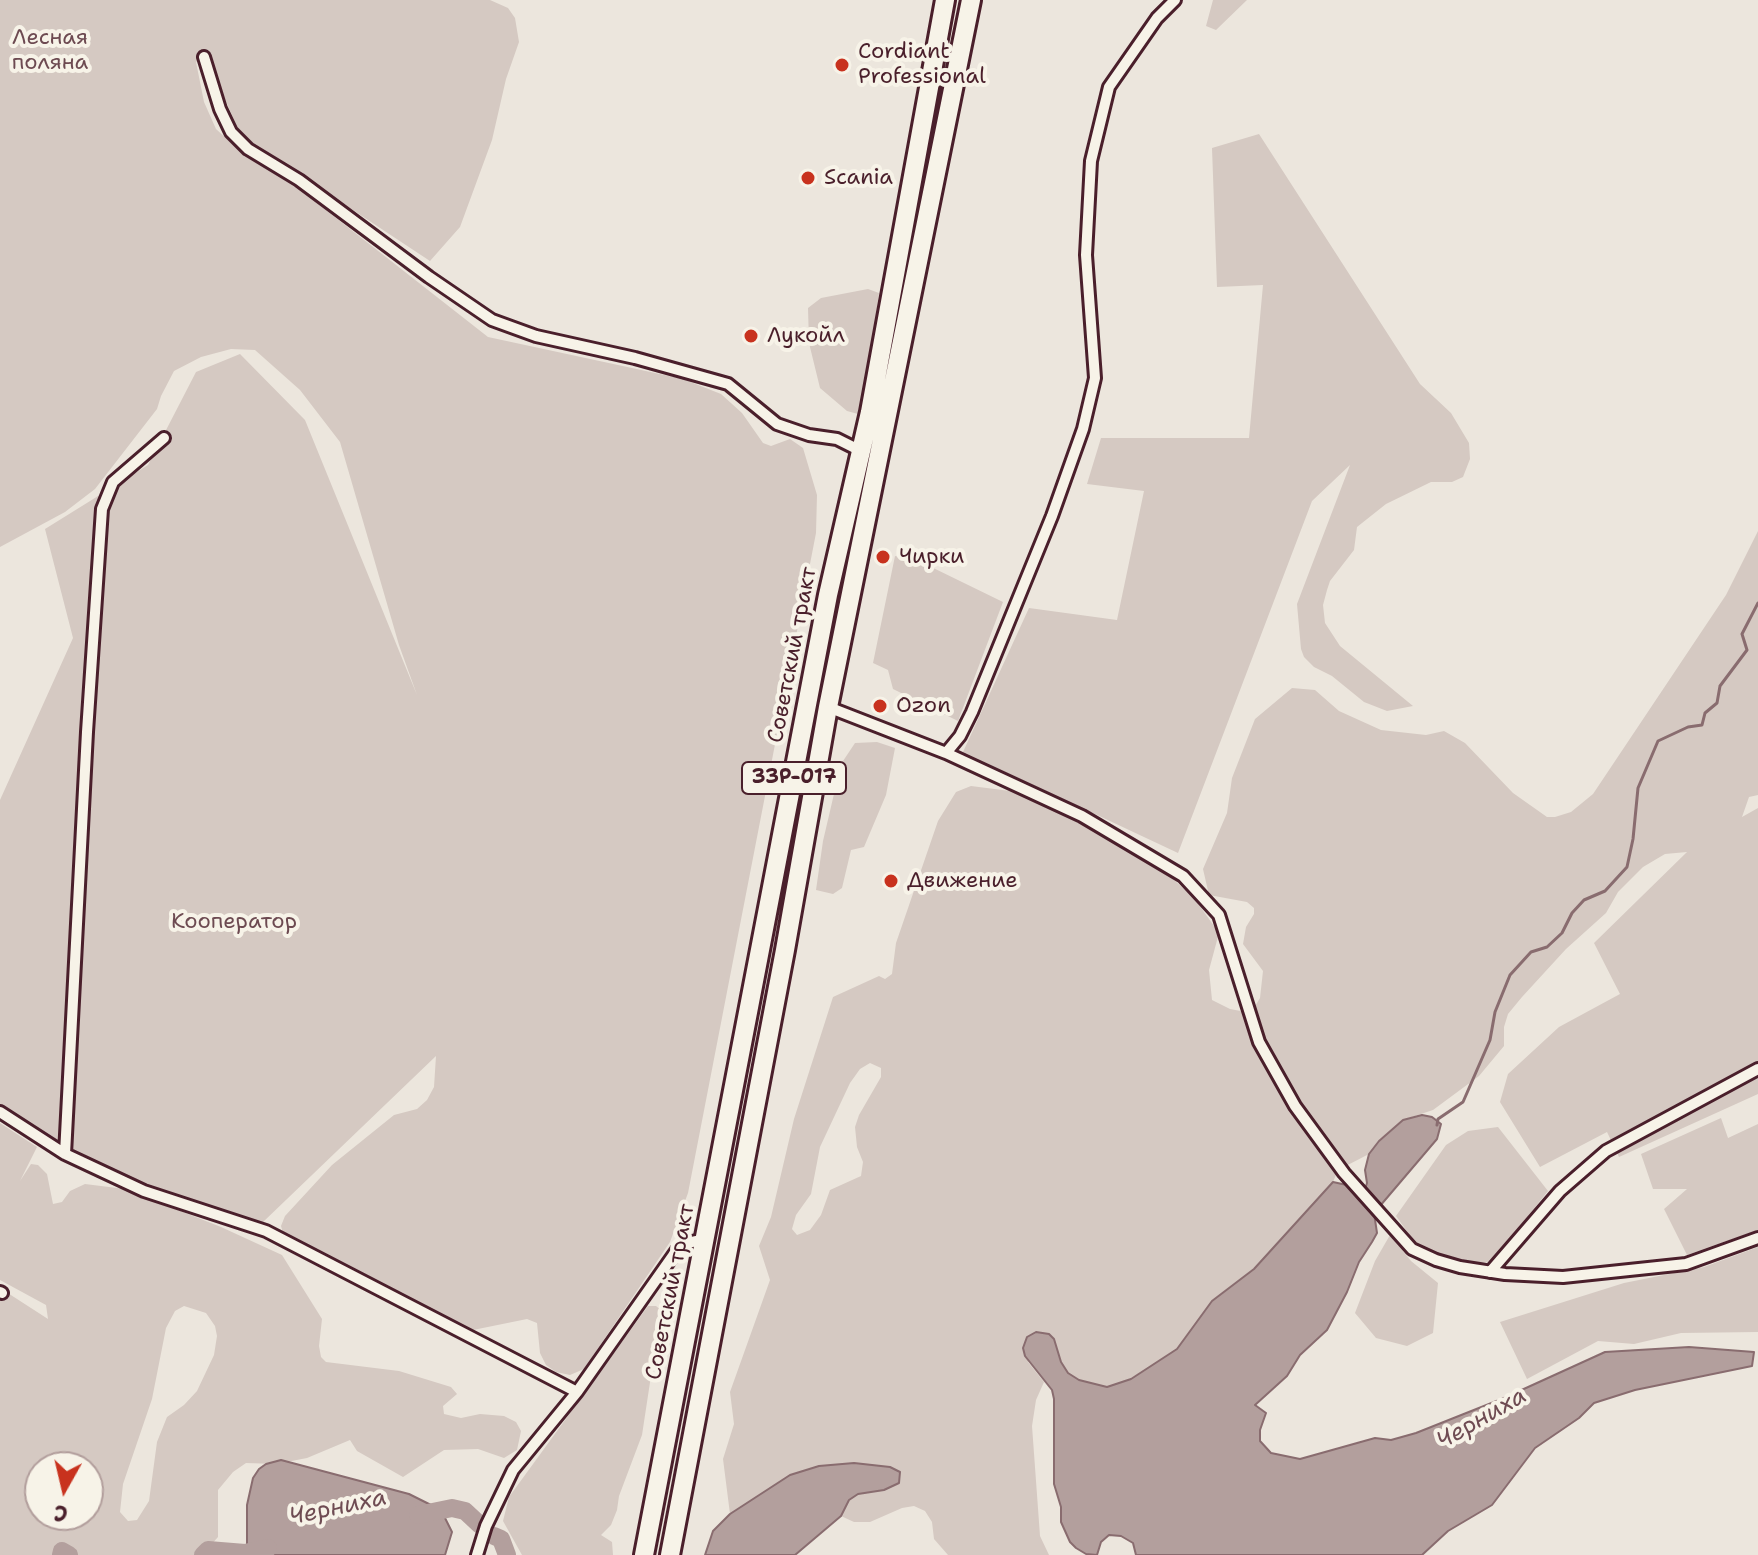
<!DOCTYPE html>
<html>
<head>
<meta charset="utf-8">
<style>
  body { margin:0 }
  #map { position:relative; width:1758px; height:1555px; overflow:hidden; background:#ece6dd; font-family:"Shantell Sans",sans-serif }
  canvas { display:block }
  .north { position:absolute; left:24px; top:1451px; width:80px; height:80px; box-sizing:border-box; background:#f7f3e8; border:2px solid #b29e9c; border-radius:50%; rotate:188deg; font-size:22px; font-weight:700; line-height:32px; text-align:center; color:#4a1f2b }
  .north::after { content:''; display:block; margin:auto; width:28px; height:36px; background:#c8321e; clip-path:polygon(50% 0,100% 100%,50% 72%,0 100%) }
</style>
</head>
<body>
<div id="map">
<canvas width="1758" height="1555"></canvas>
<div class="north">С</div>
</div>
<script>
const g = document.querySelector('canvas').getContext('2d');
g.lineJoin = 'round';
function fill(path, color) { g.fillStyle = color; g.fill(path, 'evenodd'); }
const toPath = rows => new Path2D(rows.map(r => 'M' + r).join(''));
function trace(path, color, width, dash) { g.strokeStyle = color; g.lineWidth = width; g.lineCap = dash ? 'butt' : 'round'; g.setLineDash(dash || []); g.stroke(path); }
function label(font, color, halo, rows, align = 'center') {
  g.font = font + ' "Shantell Sans",sans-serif'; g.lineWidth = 8; g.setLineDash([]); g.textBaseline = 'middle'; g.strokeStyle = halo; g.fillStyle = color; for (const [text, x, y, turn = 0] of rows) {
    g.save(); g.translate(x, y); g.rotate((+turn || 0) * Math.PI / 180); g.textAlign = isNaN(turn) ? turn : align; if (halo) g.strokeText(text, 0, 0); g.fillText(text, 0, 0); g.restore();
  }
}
fill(toPath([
  [0,0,490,0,508,8,515,18,519,42,506,79,492,140,460,227,430,261,241,136,218,83,210,55,196,62,204,102,216,129,243,154,294,185,488,337,683,379,721,394,742,413,763,443,771,446,790,439,803,448,817,495,816,533,688,1193,670,1242,584,1369,570,1375,556,1372,546,1365,540,1353,537,1323,527,1319,473,1330,452,1327,289,1239,283,1233,281,1226,285,1216,332,1165,394,1115,417,1109,427,1100,434,1087,436,1056,262,1223,158,1194,52,1140,0,1106,0,800,73,638,45,529,148,465,196,372,240,354,305,420,417,695,399,645,340,442,300,390,255,350,231,349,201,357,174,371,161,396,157,409,95,489,65,512,0,547],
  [1213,0,1247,0,1216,30,1206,26],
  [1259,134,1420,384,1451,413,1469,443,1470,459,1463,477,1452,482,1431,482,1386,504,1357,527,1354,550,1330,581,1327,590,1323,605,1325,623,1340,646,1413,706,1387,711,1364,702,1332,676,1314,667,1304,657,1301,649,1297,604,1350,465,1312,501,1178,853,963,752,1029,608,1117,620,1144,491,1087,484,1101,438,1249,438,1263,285,1217,287,1212,148],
  [868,289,879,293,871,352,858,414,847,411,820,388,809,343,808,308,821,298],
  [1758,531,1758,795,1749,797,1742,817,1758,808,1758,1094,1619,1157,1607,1132,1540,1167,1500,1102,1508,1074,1559,1027,1620,994,1594,943,1687,852,1665,854,1643,867,1618,892,1606,913,1566,949,1522,997,1508,1014,1504,1027,1504,1046,1479,1076,1433,1110,1403,1120,1379,1140,1369,1154,1338,1170,1333,1182,1281,1242,1254,1269,1213,1301,1177,1349,1165,1358,1119,1385,1107,1387,1079,1380,1068,1374,1061,1362,1054,1339,1028,1362,1044,1382,1036,1400,1032,1426,1040,1536,1049,1555,948,1555,934,1539,932,1522,925,1511,914,1506,902,1508,870,1522,854,1522,841,1516,849,1500,858,1494,884,1490,874,1465,819,1466,790,1475,730,1514,723,1459,734,1424,730,1392,770,1280,759,1246,771,1217,794,1119,833,997,879,976,885,979,892,974,896,943,938,821,956,792,971,786,1018,792,1095,829,1163,870,1194,898,1219,933,1209,970,1212,1000,1230,1009,1251,1013,1260,998,1263,971,1243,944,1246,927,1254,914,1254,908,1247,902,1209,895,1203,869,1227,813,1232,778,1255,719,1292,688,1315,690,1339,711,1381,730,1426,735,1444,731,1465,743,1513,793,1547,817,1555,817,1571,812,1593,794,1726,595],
  [870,1063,881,1068,881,1077,859,1115,855,1127,857,1147,863,1162,861,1176,830,1190,821,1215,810,1230,797,1235,792,1229,796,1215,811,1194,820,1147,850,1083,860,1069],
  [895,556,921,562,1003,602,958,721,893,689,888,670,873,663],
  [877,742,895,748,886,795,864,847,851,850,842,888,833,894,816,890,823,841,841,764,855,743],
  [1721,1118,1728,1138,1758,1124,1758,1230,1687,1255,1664,1209,1687,1189,1653,1189,1641,1154],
  [0,1123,37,1147,20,1181,31,1164,38,1165,47,1174,53,1204,62,1202,70,1191,85,1184,125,1189,221,1227,282,1255,322,1319,319,1346,321,1357,326,1362,399,1371,451,1387,457,1394,443,1406,444,1414,461,1418,480,1414,504,1416,516,1422,521,1431,517,1450,504,1458,478,1449,444,1450,403,1477,357,1451,350,1440,307,1458,276,1464,246,1463,233,1472,218,1490,218,1537,202,1555,0,1555,0,1288,48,1319,46,1305,0,1280],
  [184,1306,206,1313,215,1326,217,1336,214,1355,197,1391,184,1405,167,1417,157,1442,149,1501,137,1520,128,1521,120,1512,123,1484,152,1399,166,1328,175,1311],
  [40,1467,88,1467,88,1515,40,1515],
  [1498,1127,1548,1191,1492,1261,1465,1266,1438,1259,1414,1241,1396,1216,1446,1145,1468,1131],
  [1390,1235,1411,1261,1438,1283,1433,1333,1407,1346,1376,1338,1355,1313,1375,1261],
  [1758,1247,1758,1332,1681,1333,1634,1344,1598,1341,1527,1379,1500,1322,1624,1283,1704,1267],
  [648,1306,656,1306,661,1310,642,1435,619,1496,617,1510,611,1525,601,1535,612,1542,613,1555,522,1555,503,1521,509,1497]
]), '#d5c9c2');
const water = toPath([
  [1422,1115,1432,1117,1441,1124,1437,1139,1374,1213,1377,1233,1372,1242,1359,1262,1347,1292,1327,1330,1300,1355,1287,1376,1255,1405,1266,1413,1260,1430,1260,1441,1271,1453,1300,1459,1375,1438,1391,1440,1416,1433,1504,1398,1605,1352,1689,1347,1754,1352,1752,1366,1635,1390,1594,1403,1579,1418,1535,1448,1492,1505,1448,1531,1422,1555,1136,1555,1133,1543,1121,1536,1109,1535,1101,1542,1097,1555,1086,1554,1076,1548,1070,1542,1061,1522,1061,1507,1054,1484,1054,1399,1052,1390,1025,1356,1023,1348,1027,1337,1036,1332,1049,1334,1054,1339,1061,1362,1068,1373,1079,1380,1107,1387,1131,1379,1177,1349,1212,1301,1254,1269,1333,1182,1365,1189,1367,1183,1365,1170,1369,1154,1379,1141,1403,1120,1422,1115],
  [281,1460,409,1494,441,1510,452,1532,445,1555,247,1555,247,1505,253,1478,259,1469,266,1464,281,1460],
  [854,1463,890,1467,900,1472,899,1483,884,1490,858,1494,849,1500,841,1516,795,1555,705,1555,713,1531,730,1514,790,1475,819,1466,854,1463]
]);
fill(water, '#b39f9d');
trace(water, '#896c6f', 2);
trace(toPath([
  [1437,1125,1438,1119,1463,1102,1490,1040,1495,1012,1510,975,1531,952,1547,947,1562,933,1572,913,1584,900,1605,891,1627,867,1633,839,1638,788,1658,741,1688,727,1702,725,1705,713,1717,703,1720,686,1747,650,1742,634,1758,603]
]), '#896c6f', 3);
trace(toPath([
  [418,1515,452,1508,465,1511,480,1525],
  [494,1536,501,1539,507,1555],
  [61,1555,62,1551,69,1555],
  [203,1555,208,1550,245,1553,268,1548]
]), '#b39f9d', 18);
const minor = toPath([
  [204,57,220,109,231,132,248,149,299,180,429,277,492,320,536,336,635,358,728,384,777,424,809,435,837,439,861,451],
  [828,707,946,753,1082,816,1183,876,1219,915,1259,1042,1295,1106,1344,1173,1412,1249,1436,1260,1460,1267,1505,1274,1563,1277,1686,1264,1758,1238],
  [946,753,960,736,972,712,1052,516,1083,429,1095,378,1086,255,1091,161,1109,87,1157,18,1175,0],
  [0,1112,65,1154,144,1191,266,1231,577,1392],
  [65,1154,87,732,102,509,113,482,164,438],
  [1490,1272,1560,1191,1606,1151,1758,1069],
  [0,1292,2,1293],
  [477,1555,486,1526,513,1470,577,1392,677,1250,687,1243,706,1239]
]);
const trunk = toPath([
  [644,1555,828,595,870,412,945,0],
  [670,1555,785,950,828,707,971,0]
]);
trace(minor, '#4a1f2b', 16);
trace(trunk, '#4a1f2b', 24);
trace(minor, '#f7f3e8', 10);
trace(trunk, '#f7f3e8', 18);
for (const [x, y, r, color] of [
  [842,65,8,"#c8321e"],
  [808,178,8,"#c8321e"],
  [751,336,8,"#c8321e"],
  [883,557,8,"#c8321e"],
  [880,706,8,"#c8321e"],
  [891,881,8,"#c8321e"]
]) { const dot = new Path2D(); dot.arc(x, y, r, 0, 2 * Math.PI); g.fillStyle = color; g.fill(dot); trace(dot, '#f7f3e8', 3); }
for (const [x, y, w] of [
  [794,778,104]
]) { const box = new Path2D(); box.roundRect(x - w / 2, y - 16, w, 32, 6); g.fillStyle = '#f7f3e8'; g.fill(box); trace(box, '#4a1f2b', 2); }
label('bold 20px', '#4a1f2b', null, [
  ["33Р-017",794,778]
]);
label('22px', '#6d4a51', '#f7f3e8', [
  ["Лесная",50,38],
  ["поляна",50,63],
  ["Кооператор",234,922]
]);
label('22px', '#4a1f2b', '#f7f3e8', [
  ["Cordiant",858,52],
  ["Professional",858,77],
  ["Scania",824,178],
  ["Лукойл",767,336],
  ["Чирки",899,557],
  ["Ozon",896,706],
  ["Движение",907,881]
], 'left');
label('22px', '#4a1f2b', '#f7f3e8', [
  ["Советский тракт",793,655,-79],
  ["Советский тракт",671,1292,-79]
]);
label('italic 24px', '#6f4c53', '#f7f3e8', [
  ["Черниха",1482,1419,-30],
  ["Черниха",338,1508,-12]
]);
</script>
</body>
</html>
